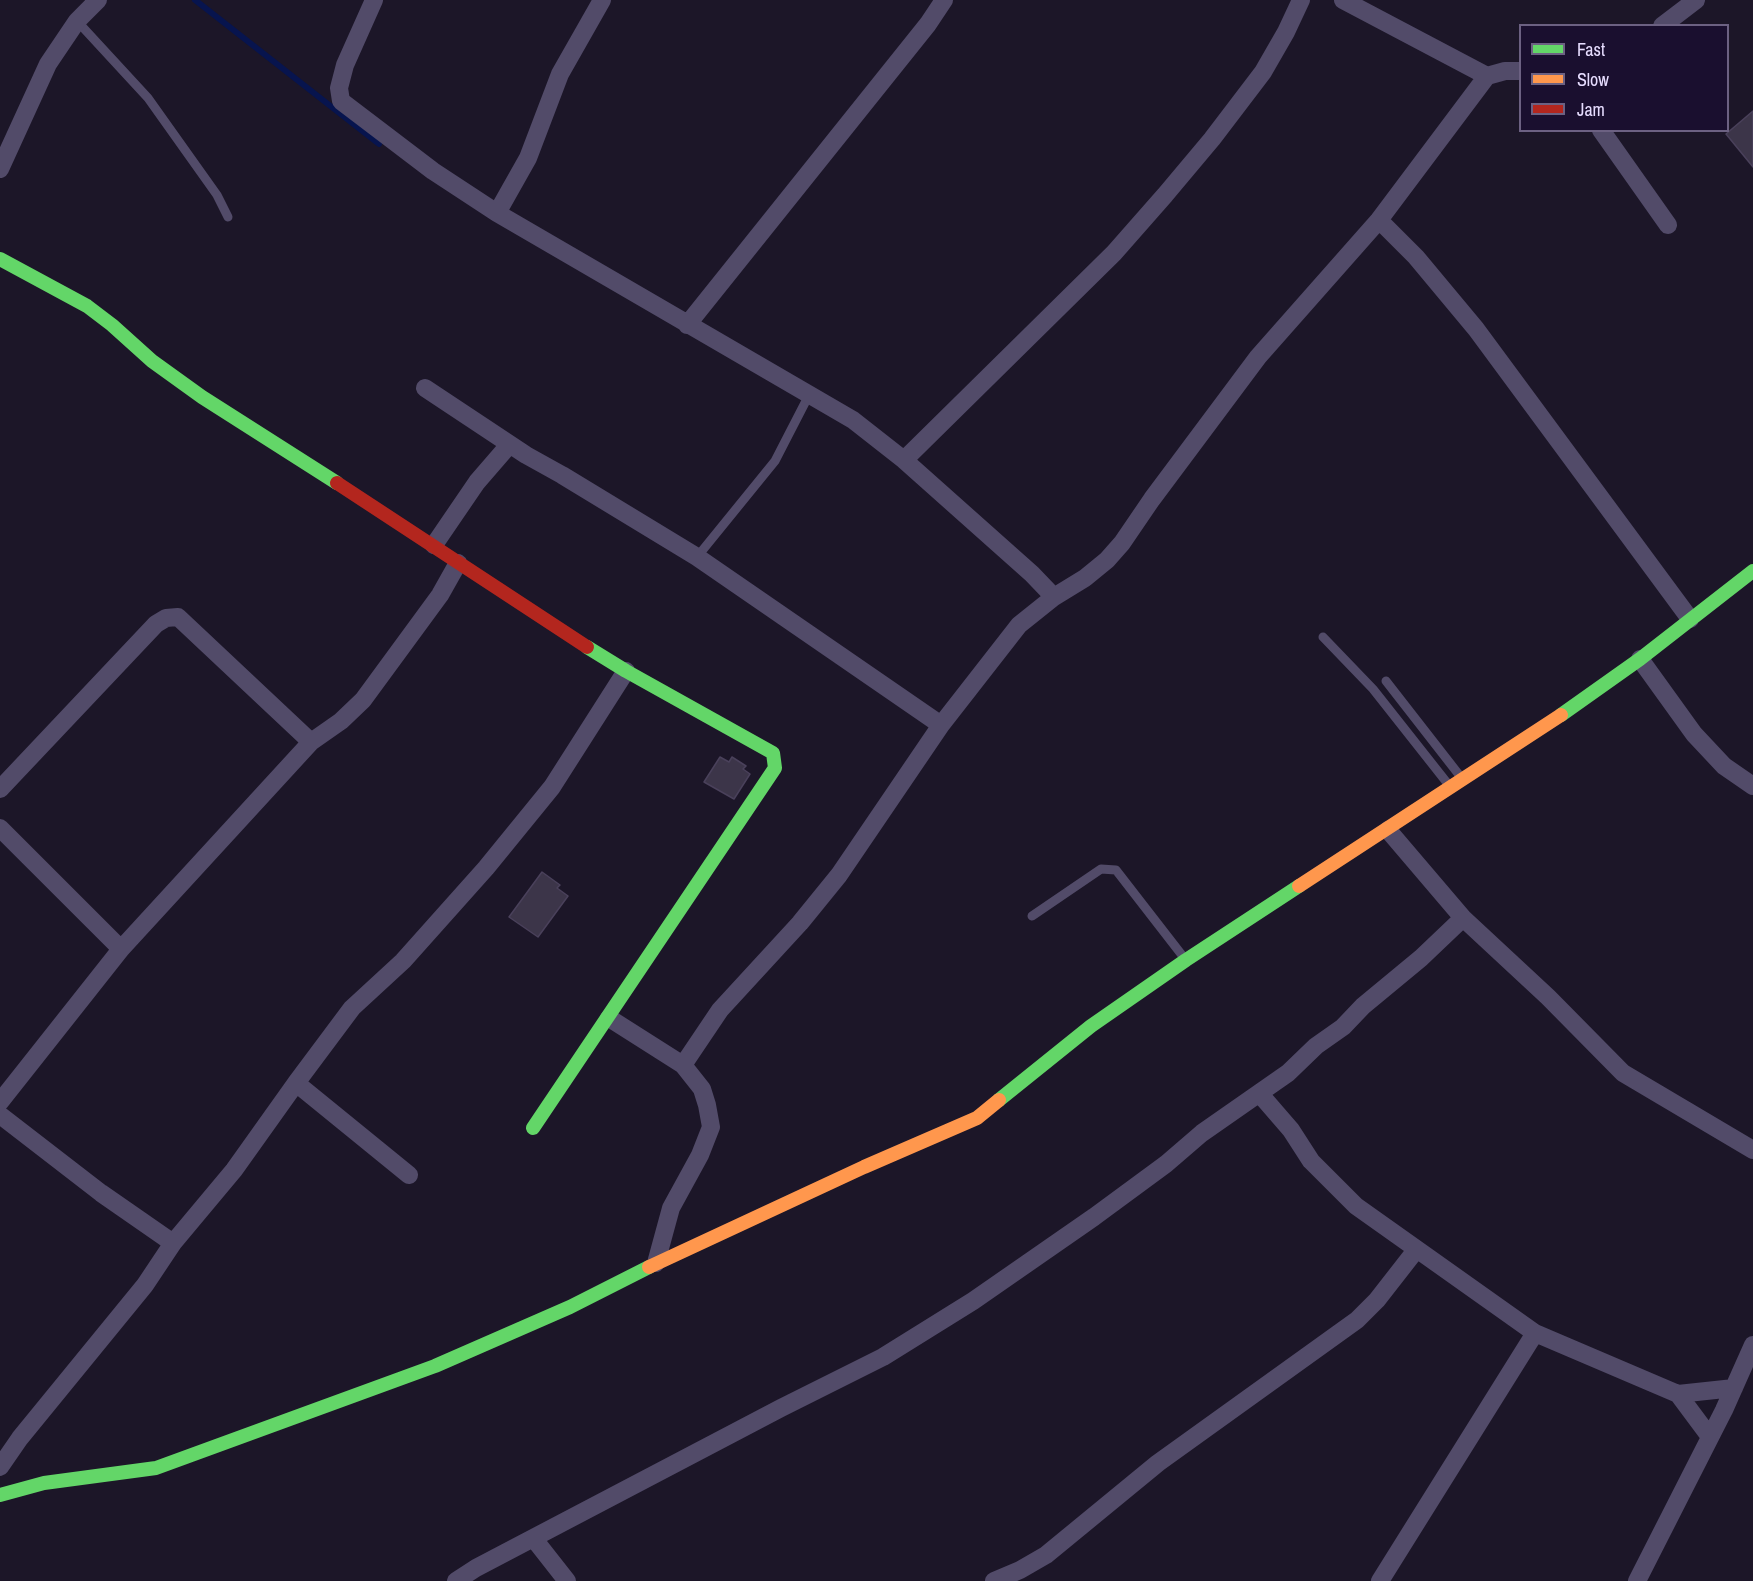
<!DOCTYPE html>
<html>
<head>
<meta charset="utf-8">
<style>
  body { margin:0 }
  #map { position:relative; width:1753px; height:1581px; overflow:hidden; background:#1c1628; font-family:"Archivo Narrow",sans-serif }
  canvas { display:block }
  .legend { position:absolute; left:1519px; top:24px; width:210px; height:108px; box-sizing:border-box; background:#1a0f2f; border:2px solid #6c6182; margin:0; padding:8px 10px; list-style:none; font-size:18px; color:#e7ddff }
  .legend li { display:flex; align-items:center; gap:12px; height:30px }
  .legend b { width:30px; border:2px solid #6c6182 }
</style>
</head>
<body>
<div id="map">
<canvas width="1753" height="1581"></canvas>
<ul class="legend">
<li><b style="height:8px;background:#63d668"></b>Fast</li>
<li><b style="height:8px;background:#ff974d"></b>Slow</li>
<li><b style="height:8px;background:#b3261e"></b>Jam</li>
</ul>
</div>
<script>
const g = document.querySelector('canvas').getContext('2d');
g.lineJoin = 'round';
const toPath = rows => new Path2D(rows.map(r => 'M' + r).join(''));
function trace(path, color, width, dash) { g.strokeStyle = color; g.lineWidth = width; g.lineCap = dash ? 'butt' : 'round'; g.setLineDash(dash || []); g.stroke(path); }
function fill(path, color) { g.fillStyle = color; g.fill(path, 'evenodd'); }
trace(toPath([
  [195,0,379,144]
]), '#07144e', 6);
const building = toPath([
  [1753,111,1753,167,1726,134,1753,111],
  [720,757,729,762,732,757,746,766,743,769,750,774,734,799,704,782,720,757],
  [542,872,560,885,557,888,568,896,538,937,509,917,542,872]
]);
fill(building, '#3c3549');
trace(building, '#4a415b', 1.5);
trace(toPath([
  [77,21,148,98,217,195,228,217],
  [697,557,775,461,809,395],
  [1323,637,1373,689,1448,784],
  [1386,681,1460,776],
  [1032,916,1101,869,1116,870,1185,959]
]), '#524b69', 9);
trace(toPath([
  [374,0,345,65,339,88,341,101,433,171,497,213,853,420,904,460,1032,574,1054,597],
  [1343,0,1487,76],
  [1662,26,1696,0],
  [1601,130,1668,225],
  [0,169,48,64,77,21,98,0],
  [497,213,528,158,560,74,602,0],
  [1379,220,1416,257,1476,329,1690,619],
  [687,325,928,24,944,0],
  [425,388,526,455,562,475,697,557,941,725],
  [904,460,1114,253,1165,195,1212,139,1263,72,1286,32,1301,0],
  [434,545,477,482,509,445],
  [1640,659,1694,734,1724,766,1753,786],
  [0,789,156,624,166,618,178,617,311,742],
  [0,828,121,949],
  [1388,830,1463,918,1548,997,1623,1073,1753,1150],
  [609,1018,683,1065,702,1089,707,1105,711,1127,700,1155,671,1208,656,1263],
  [683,1065,720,1010,800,923,839,875,941,725,1019,625,1054,597,1085,578,1107,560,1122,543,1152,499,1258,357,1379,220,1487,76,1505,71,1520,71],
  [296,1083,409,1175],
  [1259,1093,1291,1130,1311,1161,1356,1206,1535,1333,1678,1394,1710,1437],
  [0,1102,121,949,311,742,341,721,363,700,440,595,458,563],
  [0,1115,101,1193,173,1243],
  [1678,1394,1734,1388],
  [0,1467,20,1438,145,1285,173,1243,234,1170,296,1083,352,1008,403,961,486,868,552,787,626,671],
  [534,1539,567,1581],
  [456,1581,476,1568,781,1408,883,1357,973,1301,1094,1217,1166,1164,1202,1133,1288,1073,1316,1046,1343,1027,1363,1006,1421,958,1463,918],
  [994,1581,1020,1570,1046,1555,1158,1463,1357,1320,1377,1300,1416,1250],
  [1380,1581,1535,1333],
  [1637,1581,1724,1410,1753,1345]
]), '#524b69', 18);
trace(toPath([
  [0,259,87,306,112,325,152,361,202,397,337,483],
  [1561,715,1640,659,1753,571],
  [999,1100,1091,1026,1186,960,1299,886],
  [533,1128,775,768,773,753,626,671,587,647],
  [0,1495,44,1483,156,1468,435,1366,570,1307,649,1267]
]), '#63d668', 14);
trace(toPath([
  [1299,886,1561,715],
  [649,1267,864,1167,977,1118,999,1100]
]), '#ff974d', 14);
trace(toPath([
  [337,483,587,647]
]), '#b3261e', 14);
</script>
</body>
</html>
